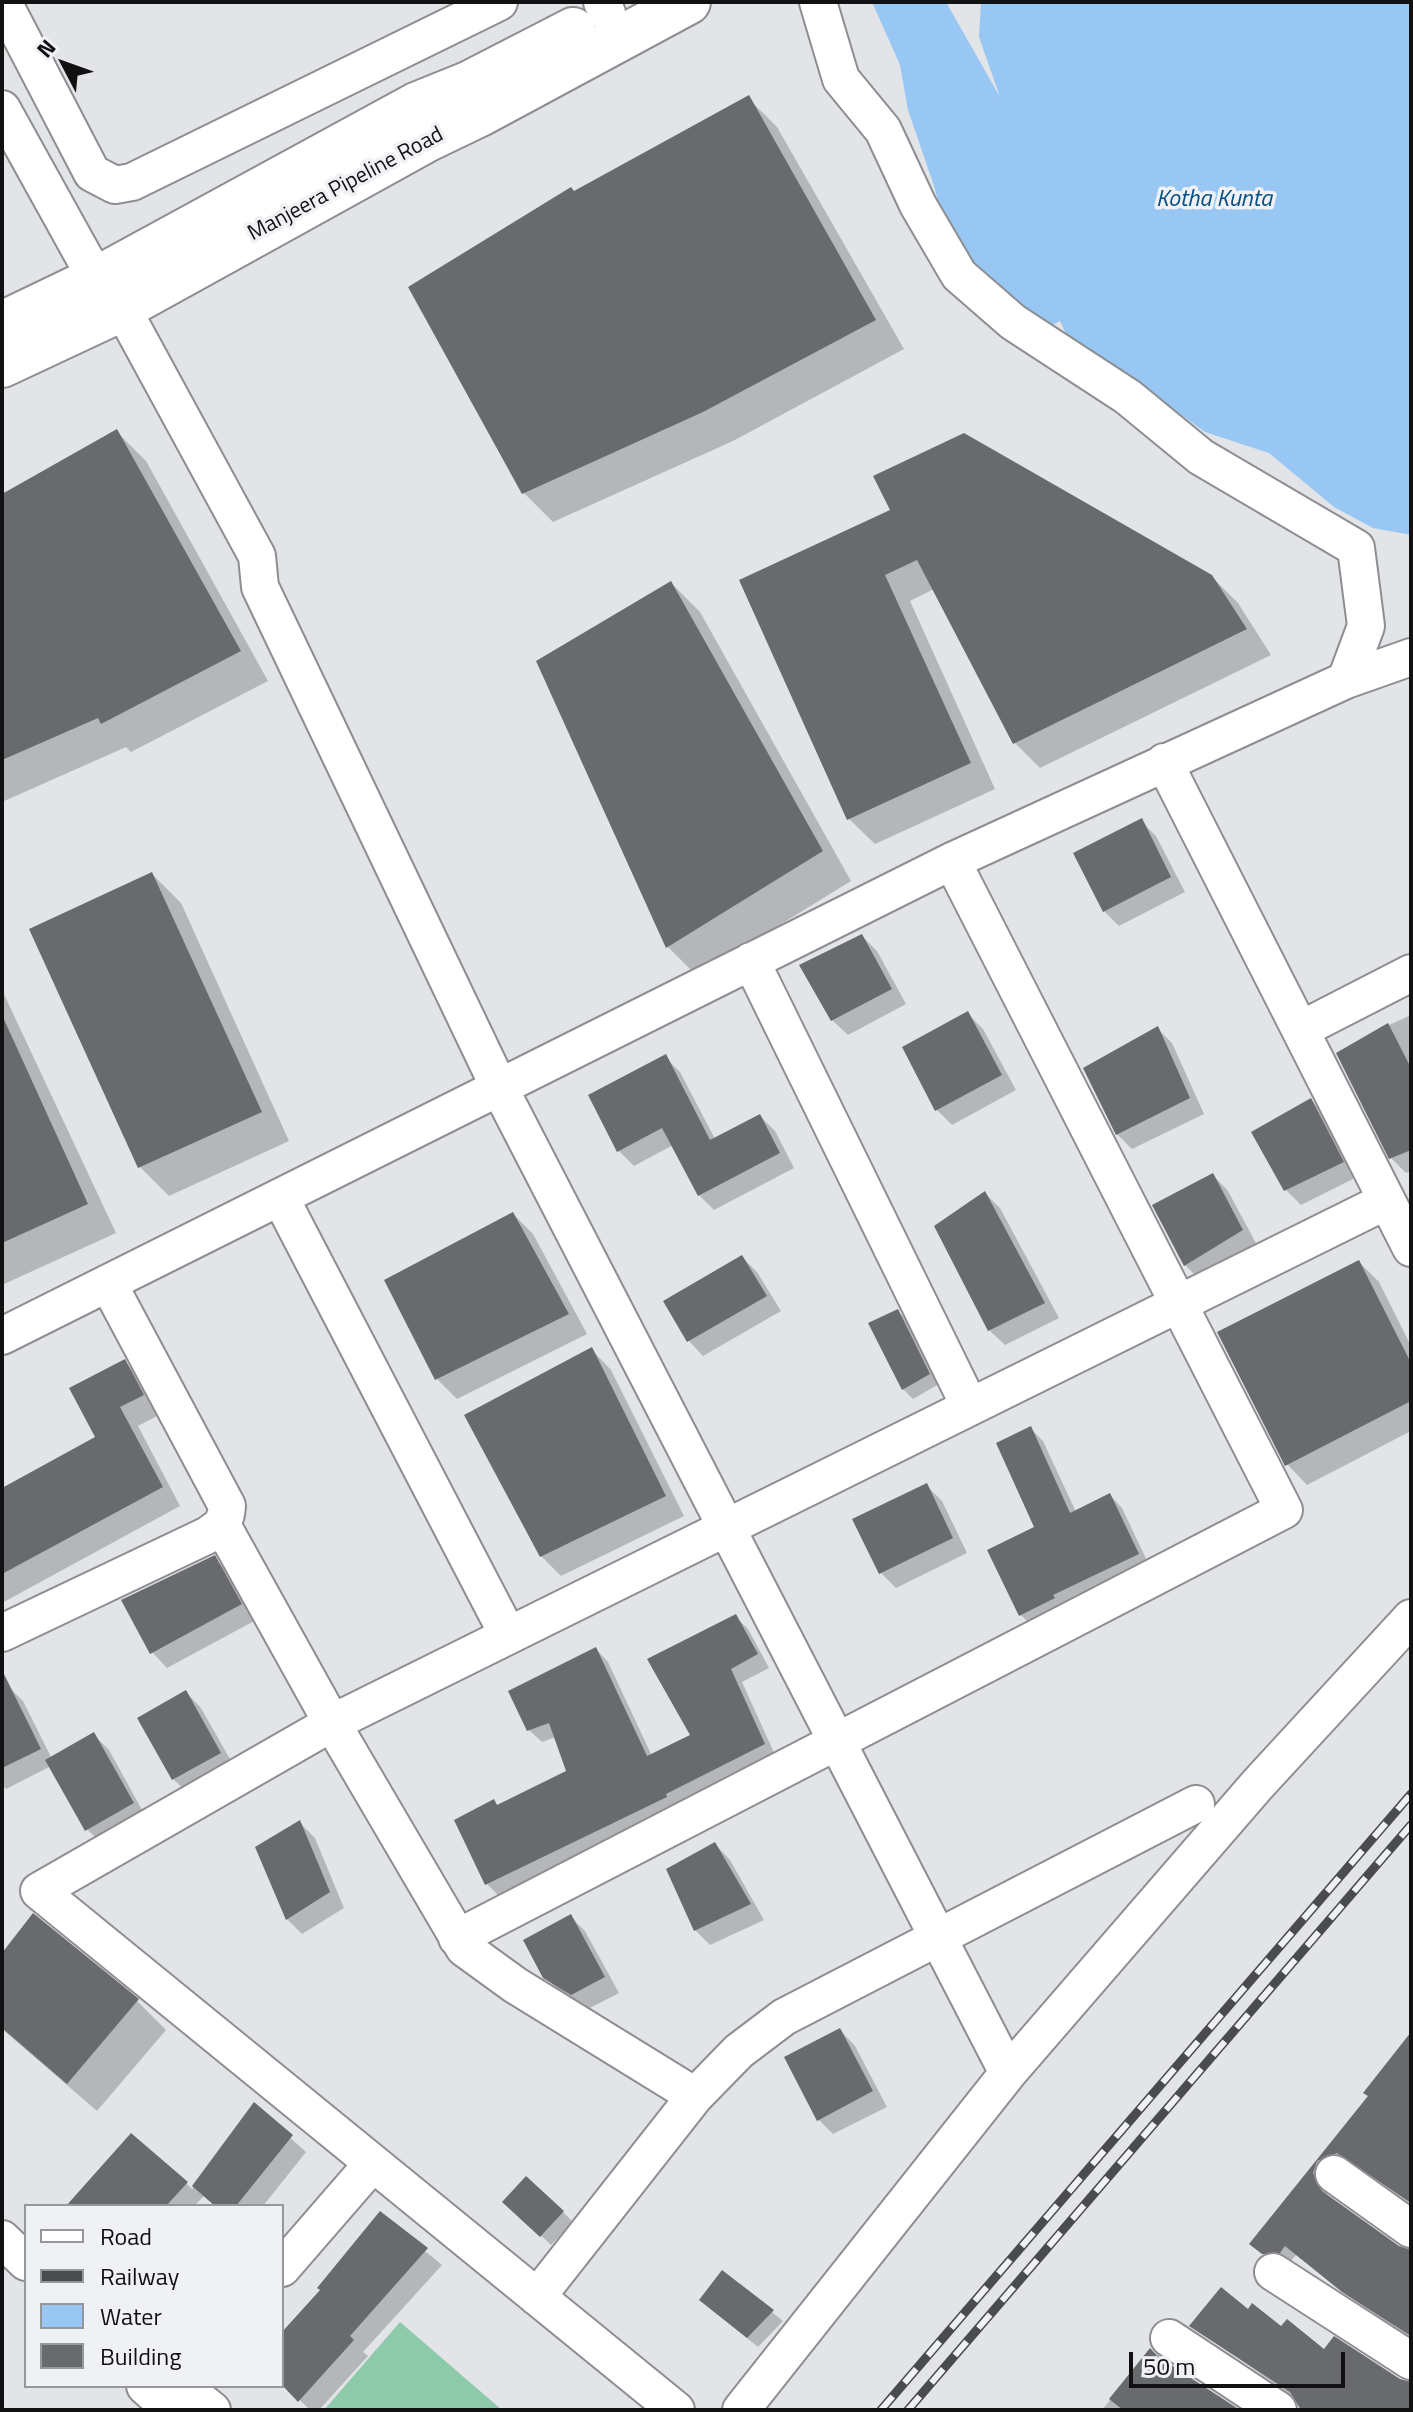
<!DOCTYPE html>
<html>
<head>
<meta charset="utf-8">
<style>
  body { margin:0 }
  #map { position:relative; width:1413px; height:2412px; overflow:hidden; background:#e2e4e7; font-family:"Titillium Web",sans-serif }
  canvas { display:block }
  .frame { position:absolute; inset:0; border:4px solid #111112; pointer-events:none }
  .legend { position:absolute; left:24px; top:2204px; width:260px; height:184px; box-sizing:border-box; background:#eff1f5; border:2px solid #96979a; margin:0; padding:10px 14px; list-style:none; font-size:24px; color:#111112 }
  .legend li { display:flex; align-items:center; gap:16px; height:40px }
  .legend b { width:40px; border:2px solid #96979a }
  .north { position:absolute; left:24px; top:24px; width:80px; height:80px; -webkit-text-stroke:6px #eff1f5; paint-order:stroke; rotate:311deg; font-size:22px; font-weight:700; line-height:32px; text-align:center; color:#111112 }
  .north::after { content:''; display:block; margin:auto; width:28px; height:36px; background:#111112; clip-path:polygon(50% 0,100% 100%,50% 72%,0 100%) }
  .scale { position:absolute; left:1129px; top:2352px; width:216px; height:36px; box-sizing:border-box; border:4px solid #111112; border-top:0; padding-left:10px; font-size:24px; line-height:28px; white-space:nowrap; color:#111112; -webkit-text-stroke:6px #eff1f5; paint-order:stroke }
</style>
</head>
<body>
<div id="map">
<canvas width="1413" height="2412"></canvas>
<div class="frame"></div>
<ul class="legend">
<li><b style="height:10px;background:#fff"></b>Road</li>
<li><b style="height:10px;background:#4a4b4d"></b>Railway</li>
<li><b style="height:22px;background:#99c7f3"></b>Water</li>
<li><b style="height:22px;background:#686a6d"></b>Building</li>
</ul>
<div class="north">N</div>
<div class="scale">50 m</div>
</div>
<script>
const g = document.querySelector('canvas').getContext('2d');
g.lineJoin = 'round';
function fill(path, color) { g.fillStyle = color; g.fill(path, 'evenodd'); }
const toPath = rows => new Path2D(rows.map(r => 'M' + r).join(''));
function trace(path, color, width, dash) { g.strokeStyle = color; g.lineWidth = width; g.lineCap = dash ? 'butt' : 'round'; g.setLineDash(dash || []); g.stroke(path); }
function label(font, color, halo, rows, align = 'center') {
  g.font = font + ' "Titillium Web",sans-serif'; g.lineWidth = 7; g.setLineDash([]); g.textBaseline = 'middle'; g.strokeStyle = halo; g.fillStyle = color; for (const [text, x, y, turn = 0] of rows) {
    g.save(); g.translate(x, y); g.rotate((+turn || 0) * Math.PI / 180); g.textAlign = isNaN(turn) ? turn : align; if (halo) g.strokeText(text, 0, 0); g.fillText(text, 0, 0); g.restore();
  }
}
fill(toPath([
  [400,2322,502,2410,324,2410]
]), '#8dcaaa');
fill(toPath([
  [872,2,946,2,1000,97,979,37,981,2,1411,2,1411,535,1373,528,1334,507,1269,453,1205,432,1176,411,1158,403,1068,338,1060,321,1043,330,1008,319,943,224,935,189,908,110,900,65]
]), '#99c7f3');
fill(toPath([
  [748,98,777,127,904,349,733,441,553,522,523,492,574,193],
  [117,432,146,461,268,681,131,752,126,747,2,802,2,496],
  [893,511,1211,576,1238,603,1271,655,1040,768,1014,742,934,589,910,601,995,789,875,844,849,819],
  [671,583,700,612,851,881,697,976,668,947,539,662],
  [1141,821,1156,836,1185,892,1119,926,1104,911],
  [152,874,181,903,289,1141,169,1196,140,1167,32,930],
  [862,936,877,951,906,1004,848,1035,832,1020],
  [2,990,116,1233,2,1285],
  [968,1014,983,1029,1016,1090,952,1125,936,1109],
  [1411,1015,1411,1171,1406,1173,1391,1158,1389,1025],
  [1157,1028,1172,1043,1204,1114,1132,1149,1117,1134],
  [665,1057,680,1072,715,1139,760,1116,775,1131,794,1168,714,1210,699,1195,673,1145,634,1166,619,1151],
  [1311,1100,1326,1116,1357,1177,1301,1205,1286,1190],
  [1213,1175,1228,1191,1257,1245,1200,1280,1185,1265],
  [985,1193,1000,1208,1059,1318,1005,1345,989,1330],
  [513,1214,533,1234,587,1334,457,1399,437,1379],
  [742,1257,757,1272,781,1311,703,1356,688,1340],
  [1359,1262,1379,1282,1411,1346,1411,1431,1307,1485,1287,1464],
  [898,1311,908,1321,939,1384,913,1399,903,1389],
  [591,1349,611,1370,684,1516,561,1576,541,1556],
  [125,1362,144,1381,161,1414,138,1426,180,1506,2,1603,2,1490,98,1438],
  [1031,1429,1043,1441,1076,1512,1110,1495,1122,1508,1150,1567,1033,1627,1021,1615,1037,1528],
  [926,1485,942,1501,967,1553,896,1588,881,1573],
  [214,1558,229,1573,256,1620,167,1668,152,1652],
  [736,1617,748,1629,769,1668,742,1682,776,1757,499,1896,487,1884,493,1801,498,1806,568,1772,556,1737,542,1742,529,1730,596,1649,608,1662,652,1756,693,1736],
  [8,1686,23,1701,52,1759,94,1735,109,1750,147,1819,102,1844,87,1829,51,1766,6,1789,2,1785,2,1689],
  [186,1692,201,1708,235,1768,189,1794,173,1779],
  [300,1823,315,1838,344,1908,302,1934,287,1919],
  [715,1844,730,1860,764,1920,710,1945,695,1930],
  [570,1916,585,1931,619,1993,588,2009,561,1993,545,1977],
  [2,1956,137,2001,166,2030,97,2111,2,2029],
  [840,2030,855,2046,887,2107,833,2134,818,2119],
  [1411,2041,1411,2204,1357,2166,1337,2164,1322,2184,1329,2198,1399,2248,1411,2252,1411,2338,1355,2301,1296,2255,1290,2262,1274,2264,1252,2244],
  [254,2105,306,2152,263,2206,215,2206,204,2196,194,2206,68,2206,186,2183,192,2189],
  [515,2211,563,2212,573,2222,551,2245],
  [380,2214,442,2265,363,2352,368,2356,319,2410,310,2410,282,2383,282,2335,322,2291],
  [722,2272,783,2321,758,2347,711,2309],
  [1249,2311,1324,2352,1411,2410,1303,2410,1294,2397,1192,2326],
  [1151,2350,1232,2407,1235,2410,1102,2410]
]), '#0003');
fill(toPath([
  [749,95,876,320,703,412,522,494,408,287,571,187,574,191],
  [117,429,241,651,101,724,98,718,2,760,2,494],
  [964,433,1212,575,1247,629,1013,744,917,560,885,575,971,763,847,820,739,580,890,510,873,476],
  [671,581,823,851,666,948,536,661],
  [1142,818,1171,877,1103,912,1073,853],
  [152,872,262,1112,138,1168,29,929],
  [862,934,892,989,831,1021,799,965],
  [968,1011,1002,1075,935,1111,902,1047],
  [2,1015,88,1204,2,1243],
  [1388,1023,1411,1068,1411,1150,1389,1159,1336,1053],
  [1158,1026,1190,1098,1116,1135,1083,1068],
  [666,1054,710,1140,760,1114,780,1153,698,1196,662,1128,617,1152,588,1095],
  [1311,1098,1344,1162,1284,1191,1251,1132],
  [1213,1173,1243,1230,1184,1266,1152,1205],
  [985,1191,1045,1303,988,1331,934,1226],
  [513,1212,569,1314,435,1380,384,1280],
  [742,1255,767,1296,687,1342,663,1301],
  [1359,1260,1411,1363,1411,1401,1285,1466,1217,1332],
  [898,1309,930,1374,902,1390,868,1323],
  [592,1347,666,1496,540,1557,464,1415],
  [125,1359,144,1395,120,1407,163,1487,2,1574,2,1488,95,1437,69,1388],
  [1031,1426,1070,1513,1110,1493,1139,1554,1053,1595,1055,1598,1019,1616,987,1550,1034,1527,996,1443],
  [927,1483,953,1538,879,1574,852,1519],
  [215,1555,242,1604,150,1654,121,1600],
  [736,1614,758,1654,731,1669,765,1744,666,1794,667,1797,485,1885,454,1820,494,1799,497,1805,566,1771,549,1723,527,1731,508,1691,596,1647,647,1756,690,1735,647,1659],
  [2,1670,41,1749,2,1768],
  [186,1690,221,1753,172,1780,137,1718],
  [94,1732,134,1803,85,1831,45,1760],
  [300,1820,330,1892,286,1920,255,1847],
  [715,1842,751,1904,694,1931,666,1869],
  [33,1913,139,1999,67,2084,2,2028,2,1953],
  [571,1914,605,1977,571,1995,543,1978,523,1940],
  [840,2028,873,2091,817,2121,784,2057],
  [1411,2032,1411,2203,1337,2153,1317,2161,1313,2173,1322,2191,1399,2246,1411,2250,1411,2336,1342,2292,1285,2246,1280,2253,1262,2254,1249,2244,1368,2096,1363,2093],
  [254,2102,293,2135,236,2206,215,2206,192,2186],
  [131,2133,188,2182,166,2206,66,2206],
  [526,2176,564,2211,540,2237,502,2202],
  [380,2211,428,2248,350,2336,354,2340,298,2402,282,2385,282,2332,320,2290,317,2288],
  [722,2270,774,2310,747,2338,699,2300],
  [1221,2287,1248,2309,1252,2303,1281,2326,1287,2319,1324,2349,1334,2336,1400,2379,1411,2382,1411,2410,1301,2410,1290,2392,1189,2326],
  [1150,2348,1157,2356,1240,2410,1123,2410,1109,2399]
]), '#686a6d');
const minor = toPath([
  [3,2,92,173,115,185,132,182,499,2],
  [602,2,607,13],
  [818,2,841,79,883,130,918,205,959,275,1013,322,1128,397,1201,457,1356,548,1366,626,1346,680],
  [2,109,89,266,104,275,257,556,260,587,499,1087,1008,2073],
  [1164,762,1411,1248],
  [751,961,969,1405],
  [1302,1029,1411,973],
  [280,1197,508,1635],
  [2,1336,952,861,1346,680,1411,657],
  [222,1525,332,1723,464,1948,515,1985,695,2096],
  [2,1633,208,1535,222,1525,226,1514,227,1506,108,1283],
  [457,1938,1284,1510,952,861],
  [1334,2174,1411,2229],
  [2,2239,26,2262],
  [282,2268,373,2163],
  [1273,2272,1411,2361],
  [537,2297,695,2096,739,2051,784,2017,1196,1804],
  [1169,2338,1278,2410],
  [145,2386,172,2410],
  [182,2386,212,2410],
  [676,2410,39,1891,332,1723,1386,1201],
  [741,2410,1008,2073,1258,1784,1411,1618]
]);
const major = toPath([
  [2,324,104,275,416,105,468,84,573,30],
  [2,365,113,313,426,140,480,114,688,2]
]);
trace(minor, '#8c8e91', 40);
trace(major, '#8c8e91', 48);
trace(minor, '#fff', 36);
trace(major, '#fff', 44);
const rail = toPath([
  [881,2410,1411,1794],
  [908,2410,1411,1825]
]);
trace(rail, '#4a4b4d', 9);
trace(rail, '#eff1f5', 6, [18]);
label('22px', '#111112', '#eff1f5', [
  ["Manjeera Pipeline Road",346,185,-28]
]);
label('italic 24px', '#055086', '#eff1f5', [
  ["Kotha Kunta",1214,200]
]);
</script>
</body>
</html>
